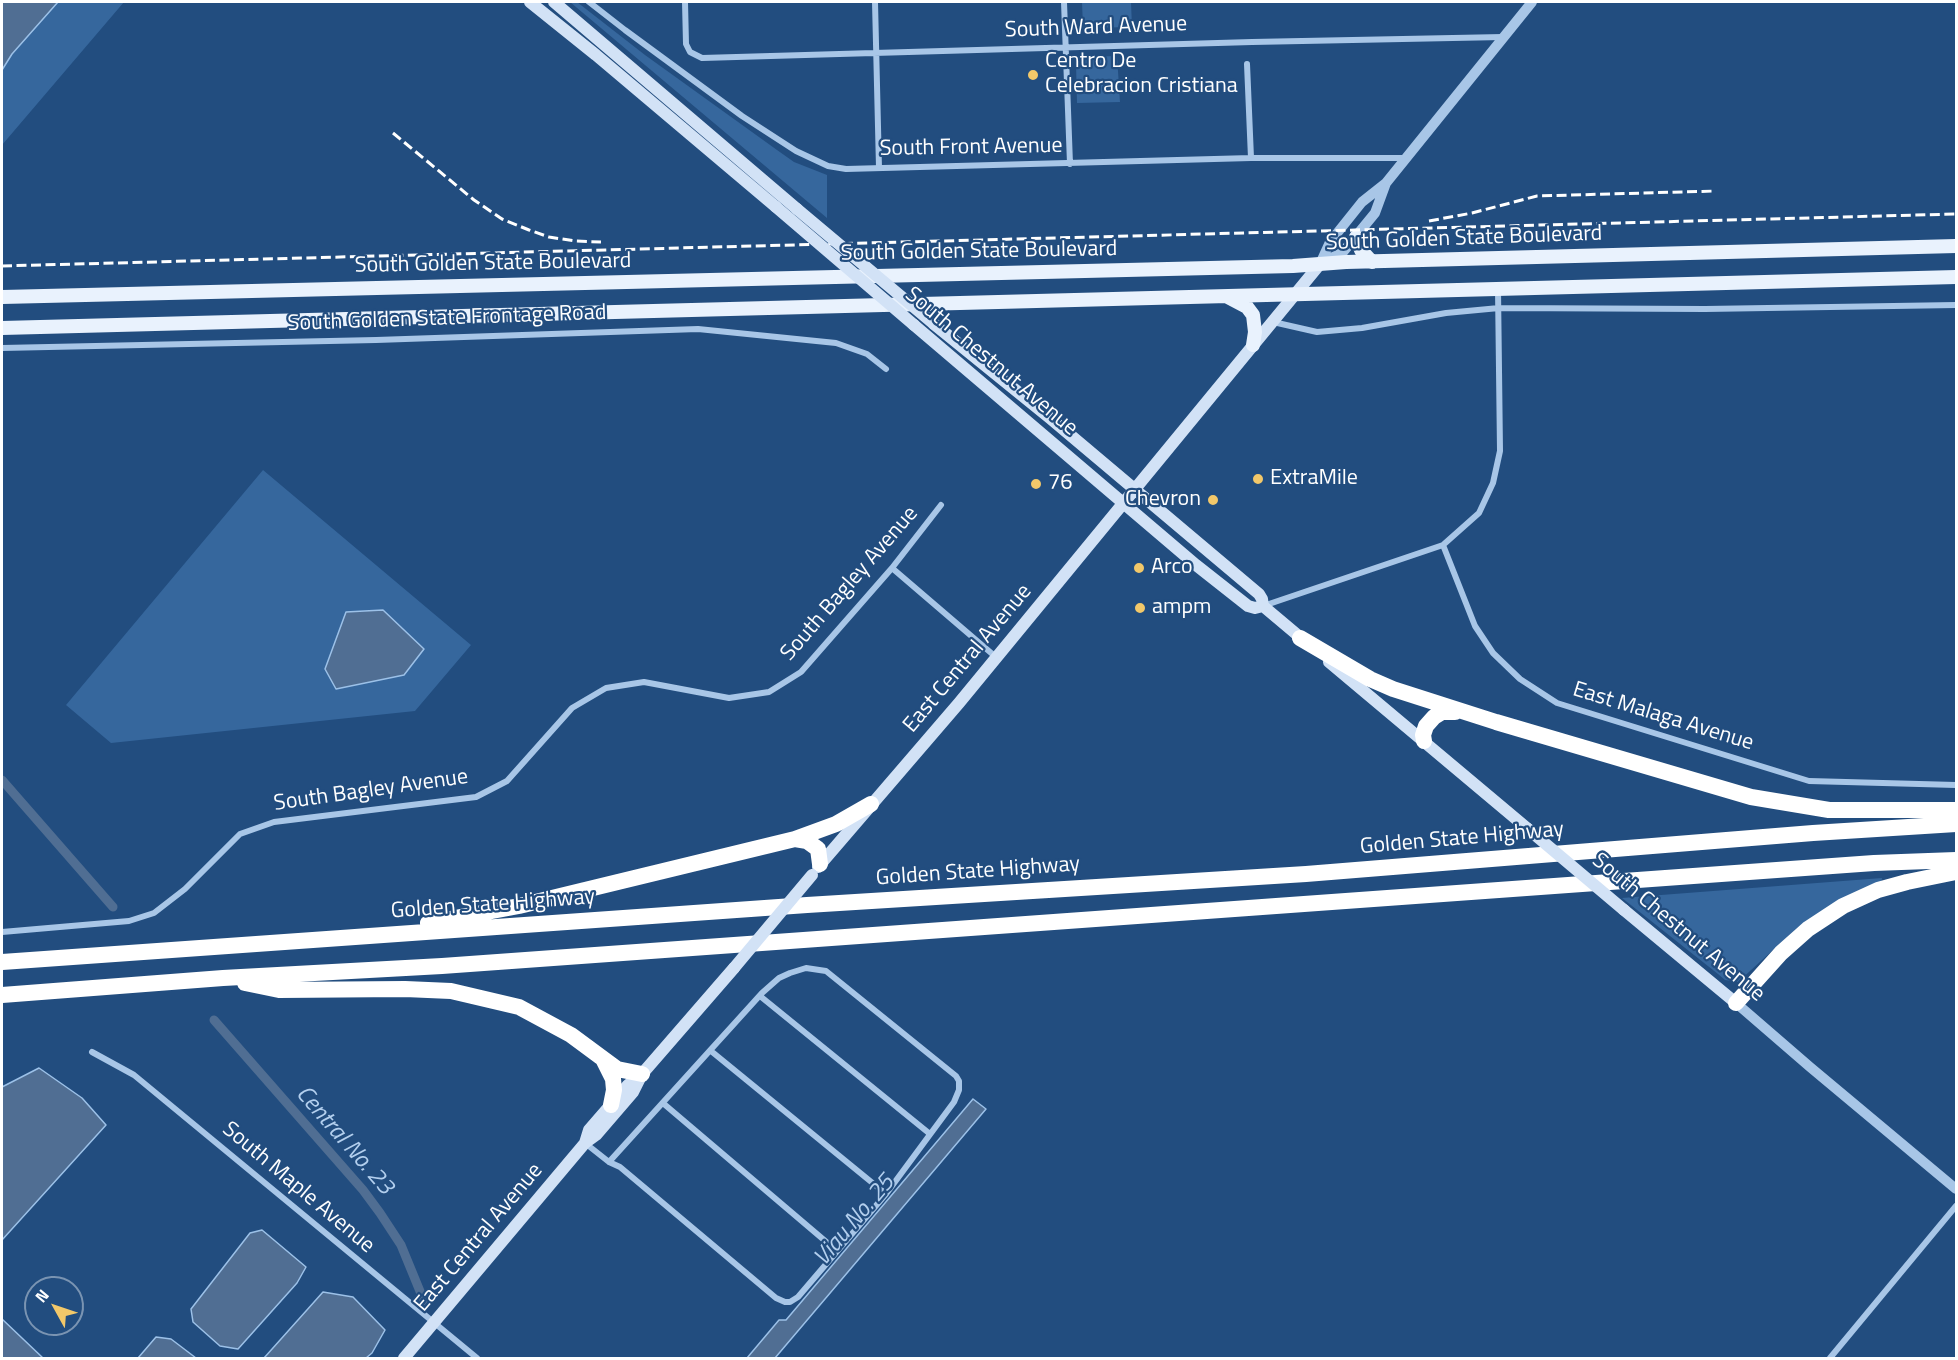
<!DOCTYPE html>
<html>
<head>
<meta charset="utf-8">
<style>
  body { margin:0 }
  #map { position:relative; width:1958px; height:1360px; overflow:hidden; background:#224d7f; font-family:"Titillium Web",sans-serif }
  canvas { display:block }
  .frame { position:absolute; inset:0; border:3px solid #fff; pointer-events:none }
  .north { position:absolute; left:24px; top:1276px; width:60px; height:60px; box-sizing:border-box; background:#224d7f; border:2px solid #7a94b2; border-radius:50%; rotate:310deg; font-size:16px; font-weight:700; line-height:24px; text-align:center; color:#fff }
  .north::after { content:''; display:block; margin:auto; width:21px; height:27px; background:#f2c86a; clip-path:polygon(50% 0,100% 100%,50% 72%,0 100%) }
</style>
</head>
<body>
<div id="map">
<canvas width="1958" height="1360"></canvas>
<div class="frame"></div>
<div class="north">N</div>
</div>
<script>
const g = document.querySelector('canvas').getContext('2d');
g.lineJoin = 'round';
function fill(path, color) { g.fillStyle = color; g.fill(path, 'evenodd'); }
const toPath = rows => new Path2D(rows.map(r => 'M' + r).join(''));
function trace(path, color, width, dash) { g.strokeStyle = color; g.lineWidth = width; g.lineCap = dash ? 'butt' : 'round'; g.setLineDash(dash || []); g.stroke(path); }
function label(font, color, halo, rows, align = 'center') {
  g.font = font + ' "Titillium Web",sans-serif'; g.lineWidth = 4.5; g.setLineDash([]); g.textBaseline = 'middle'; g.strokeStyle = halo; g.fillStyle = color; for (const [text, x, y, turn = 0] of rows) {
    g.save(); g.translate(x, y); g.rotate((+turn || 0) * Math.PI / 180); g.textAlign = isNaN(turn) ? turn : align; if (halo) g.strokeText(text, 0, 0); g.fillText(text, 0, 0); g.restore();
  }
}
fill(toPath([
  [2,2,124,2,2,145],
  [570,2,577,2,645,55,777,150,794,162,827,175,827,218],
  [1082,2,1131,2,1132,27,1083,28],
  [1117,56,1120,102,1077,103,1076,64,1081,57],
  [263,470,471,645,415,711,111,743,66,705],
  [1882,878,1881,883,1797,928,1738,982,1725,980,1718,974,1622,898]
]), '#36679d');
const water = toPath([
  [2,2,58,2,12,54,2,70,2,2],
  [383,610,424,649,404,675,336,689,325,669,346,612,383,610],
  [39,1068,82,1098,106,1125,2,1240,2,1087,39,1068],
  [973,1099,986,1109,775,1358,747,1358,779,1320,786,1320,973,1099],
  [262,1230,306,1267,297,1283,238,1349,220,1346,193,1322,191,1309,250,1233,262,1230],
  [323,1292,353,1297,385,1330,372,1353,366,1358,264,1358,323,1292],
  [2,1319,43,1358,2,1358,2,1319],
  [156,1337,171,1339,196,1358,138,1358,156,1337]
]);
fill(water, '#506e93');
trace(water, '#9cc1e8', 1.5);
trace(toPath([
  [2,780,113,907],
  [214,1020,363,1190,380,1213,401,1245,424,1301]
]), '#506e93', 9);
trace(toPath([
  [589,2,625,30,742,116,796,151,828,166,846,169,1251,158,1405,158],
  [685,2,686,44,690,52,702,58,1252,42,1503,37],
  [875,2,879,168],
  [1064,2,1070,164],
  [1247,64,1251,158],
  [1273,322,1317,332,1362,328,1446,313,1499,308,1705,309,1956,305],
  [2,348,376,340,698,329,836,343,867,354,886,369],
  [1443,545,1475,626,1493,653,1520,679,1557,703,1809,781,1956,785],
  [892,568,997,658],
  [1263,606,1443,545,1479,513,1493,483,1500,451,1498,289],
  [2,932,129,921,154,913,185,889,240,834,274,822,476,797,507,781,572,708,606,688,644,682,729,698,769,692,801,672,892,568,941,505],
  [760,996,930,1134],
  [711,1051,886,1194],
  [92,1052,134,1075,477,1358],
  [664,1104,837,1251],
  [585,1143,609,1162,620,1167,776,1298,785,1302,790,1302,798,1297,886,1194,954,1102,959,1090,959,1081,956,1076,826,971,806,968,790,973,779,978,762,993,609,1162],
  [1830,1358,1956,1206]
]), '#a8c6e7', 6);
trace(toPath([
  [1324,262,1343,252,1375,213,1386,183],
  [1320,264,1330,242,1362,202,1386,183,1532,2],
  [1736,1003,1810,1067,1956,1189]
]), '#a8c6e7', 10);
trace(toPath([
  [530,2,596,55,776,207],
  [554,2,797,209],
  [934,324,1050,418,1259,594,1262,599,1263,606,1307,643],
  [914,325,1196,565,1248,606,1255,608,1263,606],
  [1329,662,1528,829],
  [818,867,959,703,1320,264],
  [1624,910,1736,1003],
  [585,1143,589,1130,628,1085,642,1074,734,968],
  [404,1358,585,1143,596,1135,633,1092,642,1074]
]), '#d2e2f6', 12);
trace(toPath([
  [1356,237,1361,250,1372,262],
  [2,297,1293,266,1346,262,1956,246],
  [1228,297,1247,307,1253,315,1255,332,1253,345],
  [2,328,1956,277]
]), '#e9f2fd', 14);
trace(toPath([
  [1300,638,1370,679,1393,689,1496,722,1751,797,1829,810,1956,810],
  [1424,741,1423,735,1426,726,1434,717,1442,712,1455,712],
  [795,839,807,841,818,849,820,864],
  [428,923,519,906,795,839,836,824,871,804],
  [2,962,807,905,1306,874,1813,833,1956,824],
  [245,983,279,990,405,989,451,991,519,1007,571,1035,617,1069,642,1074],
  [2,995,223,978,442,966,1874,863,1956,860],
  [1736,1003,1781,953,1808,929,1843,906,1878,890,1907,882,1956,872],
  [604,1061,613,1079,614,1090,611,1105]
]), '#fff', 16);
trace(toPath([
  [393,133,474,200,502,219,529,230,549,237,575,241,601,242],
  [1429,221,1472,213,1537,196,1716,191],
  [2,266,1956,214]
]), '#fff', 3, [10, 4.5]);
trace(toPath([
  [776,207,914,325],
  [797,209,934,324],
  [1528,829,1624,910],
  [734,968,812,875]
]), '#d2e2f6', 12);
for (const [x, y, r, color] of [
  [1033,75,6,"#f2c86a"],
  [1258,479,6,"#f2c86a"],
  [1036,484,6,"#f2c86a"],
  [1213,500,6,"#f2c86a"],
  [1139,568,6,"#f2c86a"],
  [1140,608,6,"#f2c86a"]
]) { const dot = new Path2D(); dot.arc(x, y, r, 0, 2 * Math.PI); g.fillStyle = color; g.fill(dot); trace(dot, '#224d7f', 2); }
label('22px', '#fff', '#224d7f', [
  ["South Ward Avenue",1096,28,-2],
  ["South Front Avenue",971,148,-1],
  ["South Golden State Boulevard",1464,239,-2],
  ["South Golden State Boulevard",979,252,-1],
  ["South Golden State Boulevard",493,264,-1],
  ["South Golden State Frontage Road",447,319,-2],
  ["South Chestnut Avenue",991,362,40],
  ["South Bagley Avenue",850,584,-49],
  ["East Central Avenue",968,659,-50],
  ["East Malaga Avenue",1663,717,17],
  ["South Bagley Avenue",371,791,-8],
  ["Golden State Highway",1462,839,-5],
  ["Golden State Highway",978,872,-4],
  ["Golden State Highway",493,905,-4],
  ["South Chestnut Avenue",1678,928,40],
  ["South Maple Avenue",298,1188,40],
  ["East Central Avenue",479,1238,-50]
]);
label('22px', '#fff', '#224d7f', [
  ["Centro De",1045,62],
  ["Celebracion Cristiana",1045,87],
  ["ExtraMile",1270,479],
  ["76",1048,484],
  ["Chevron",1201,500,"right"],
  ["Arco",1151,568],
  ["ampm",1152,608]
], 'left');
label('italic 24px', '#b3cfee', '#224d7f', [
  ["Central No. 23",344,1141,49],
  ["Viau No. 25",855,1221,-50]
]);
</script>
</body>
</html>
